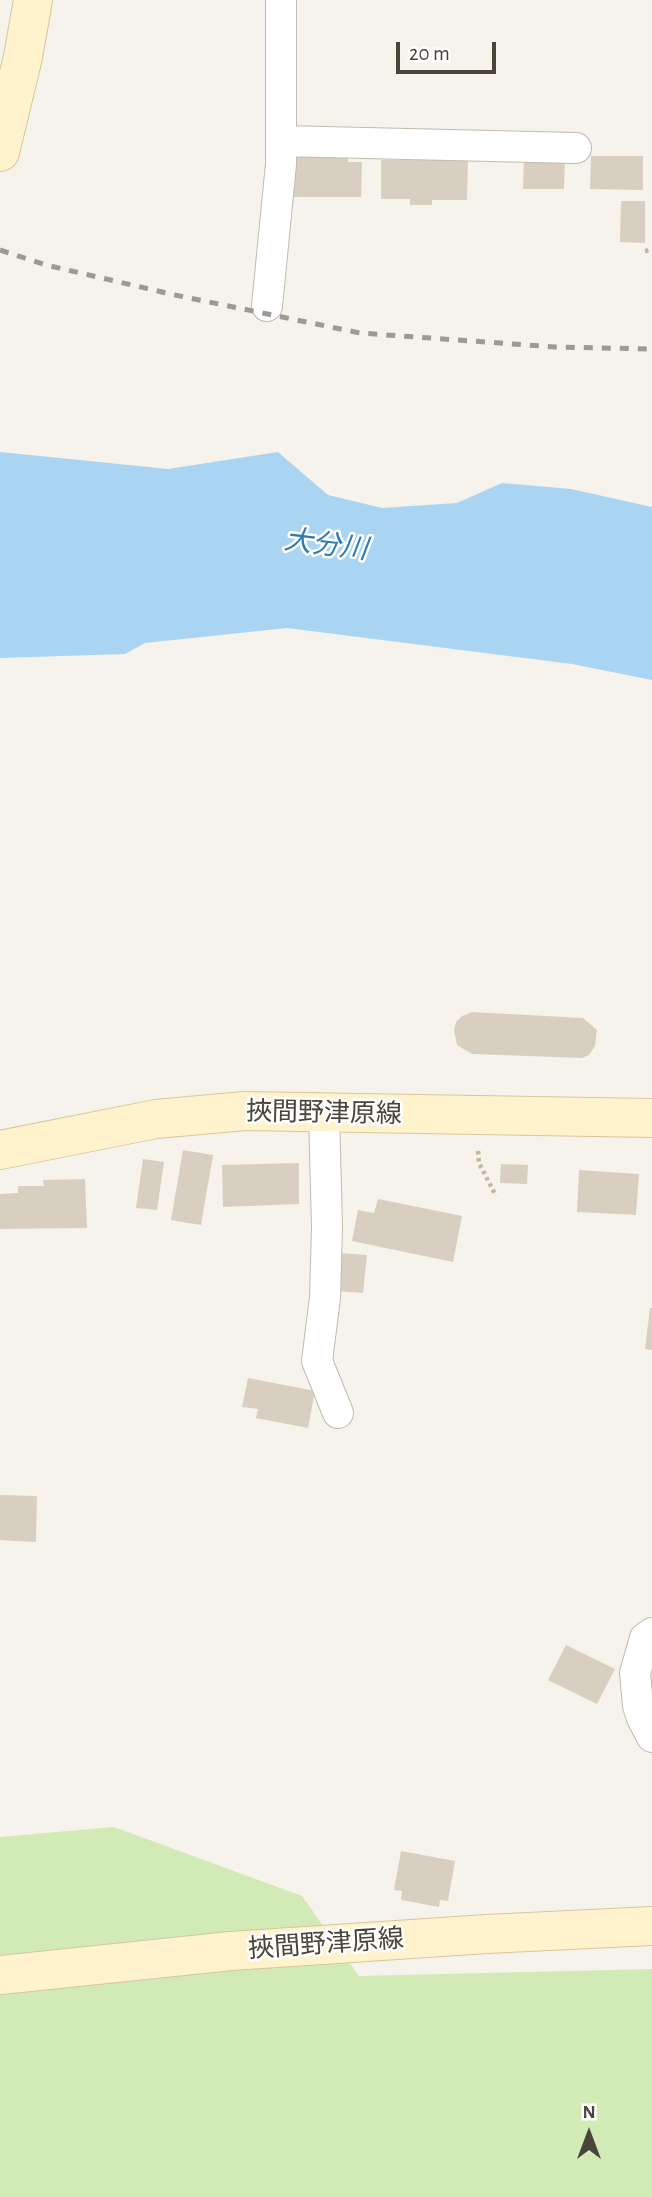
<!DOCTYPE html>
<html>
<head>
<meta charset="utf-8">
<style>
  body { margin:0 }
  #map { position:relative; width:652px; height:2197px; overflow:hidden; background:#f6f3ec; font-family:"Alegreya Sans",sans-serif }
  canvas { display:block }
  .north { position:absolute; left:554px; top:2099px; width:70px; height:70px; -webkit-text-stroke:5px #fff; paint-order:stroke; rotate:0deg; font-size:19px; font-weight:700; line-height:28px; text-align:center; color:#4b4439 }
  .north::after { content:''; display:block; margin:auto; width:24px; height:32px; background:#4b4439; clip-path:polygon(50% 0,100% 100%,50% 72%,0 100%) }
  .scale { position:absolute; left:396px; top:42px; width:100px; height:32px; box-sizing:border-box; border:4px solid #4b4439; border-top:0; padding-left:9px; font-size:21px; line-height:24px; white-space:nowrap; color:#4b4439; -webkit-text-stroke:5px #fff; paint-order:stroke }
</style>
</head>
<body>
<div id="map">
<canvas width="652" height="2197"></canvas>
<div class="north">N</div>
<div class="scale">20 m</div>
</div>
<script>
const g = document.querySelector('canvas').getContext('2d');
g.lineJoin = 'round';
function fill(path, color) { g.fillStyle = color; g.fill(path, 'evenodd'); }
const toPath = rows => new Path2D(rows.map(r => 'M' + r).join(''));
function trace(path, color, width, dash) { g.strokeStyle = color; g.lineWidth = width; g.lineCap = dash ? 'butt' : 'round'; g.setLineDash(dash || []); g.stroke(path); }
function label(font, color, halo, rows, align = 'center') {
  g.font = font + ' "Alegreya Sans","Noto Sans JP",sans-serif'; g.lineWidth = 5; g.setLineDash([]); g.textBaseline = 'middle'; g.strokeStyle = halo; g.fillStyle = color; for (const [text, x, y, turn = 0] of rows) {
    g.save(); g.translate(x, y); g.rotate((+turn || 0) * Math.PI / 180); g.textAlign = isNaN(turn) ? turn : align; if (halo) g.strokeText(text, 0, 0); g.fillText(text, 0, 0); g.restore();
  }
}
fill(toPath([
  [114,1827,302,1896,359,1976,652,1969,652,2197,0,2197,0,1837]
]), '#d2eab5');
fill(toPath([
  [0,452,168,469,278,452,328,495,382,508,457,503,502,483,571,489,652,507,652,680,572,664,287,628,145,643,125,654,0,658]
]), '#a9d4f2');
fill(toPath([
  [294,152,348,153,348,162,362,162,361,197,293,197],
  [402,154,468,154,467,200,432,200,432,205,410,205,410,199,381,199,381,160,401,160],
  [524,156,565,156,564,189,523,189],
  [591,156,643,156,643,190,590,189],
  [621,201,645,201,645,243,620,242],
  [472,1012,583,1018,597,1030,595,1046,589,1055,582,1058,472,1054,457,1045,454,1030,456,1022,462,1016],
  [183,1150,213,1155,201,1225,171,1220],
  [143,1159,164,1162,157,1210,136,1208],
  [299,1163,299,1204,223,1207,222,1165],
  [501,1164,528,1165,527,1184,500,1183],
  [579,1170,639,1174,636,1215,577,1212],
  [85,1179,87,1228,0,1229,0,1194,18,1193,18,1186,44,1186,43,1180],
  [378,1199,462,1216,453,1262,352,1241,358,1210,374,1213],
  [340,1253,367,1255,363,1293,336,1291],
  [650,1308,652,1308,652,1350,645,1349],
  [248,1378,315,1391,308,1428,256,1418,258,1409,242,1407],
  [0,1495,37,1496,36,1542,0,1540],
  [566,1645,615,1669,597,1704,548,1680],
  [401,1851,455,1861,448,1901,440,1900,439,1907,401,1900,402,1891,394,1890]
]), '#d8cfc1');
const street = toPath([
  [281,141,576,148],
  [267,306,281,164,281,0],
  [324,1113,327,1228,325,1298,317,1361,338,1413],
  [652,1633,645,1638,635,1673,638,1706,642,1718,652,1737]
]);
const secondary = toPath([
  [0,152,23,57,33,0],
  [0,1150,156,1119,245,1111,652,1118],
  [0,1975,231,1951,487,1934,652,1926]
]);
trace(street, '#c2bbae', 32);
trace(secondary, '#d6c79b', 40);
trace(toPath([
  [645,251,652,250],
  [478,1151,479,1163,496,1196]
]), '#c4b79f', 4.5, [3.5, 3.5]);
trace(street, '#fff', 30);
trace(secondary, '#fff3cd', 38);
trace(toPath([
  [0,250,46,265,175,295,360,333,555,347,652,349]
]), '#9a9a9a', 5, [9, 9]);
label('26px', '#4b4439', '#fff', [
  ["挾間野津原線",324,1113,1],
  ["挾間野津原線",326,1944,-4]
]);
label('italic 28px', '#2e7ab2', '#fff', [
  ["大分川",326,545,7]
]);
</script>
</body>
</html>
